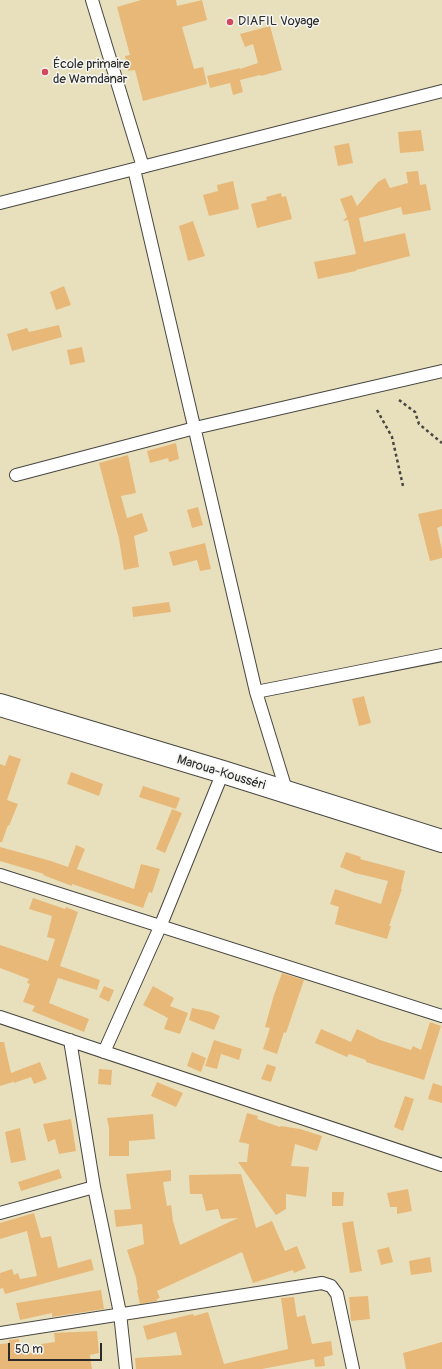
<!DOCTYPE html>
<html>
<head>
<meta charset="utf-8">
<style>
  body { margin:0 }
  #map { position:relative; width:442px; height:1369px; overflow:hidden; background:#e8e0bd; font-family:Pangolin,sans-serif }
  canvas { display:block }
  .scale { position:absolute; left:8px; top:1343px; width:94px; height:18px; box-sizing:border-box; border:2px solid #2b2b2b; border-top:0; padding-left:5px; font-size:12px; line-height:14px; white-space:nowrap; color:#2b2b2b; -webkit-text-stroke:3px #f6f6f2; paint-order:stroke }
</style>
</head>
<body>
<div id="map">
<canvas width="442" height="1369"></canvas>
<div class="scale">50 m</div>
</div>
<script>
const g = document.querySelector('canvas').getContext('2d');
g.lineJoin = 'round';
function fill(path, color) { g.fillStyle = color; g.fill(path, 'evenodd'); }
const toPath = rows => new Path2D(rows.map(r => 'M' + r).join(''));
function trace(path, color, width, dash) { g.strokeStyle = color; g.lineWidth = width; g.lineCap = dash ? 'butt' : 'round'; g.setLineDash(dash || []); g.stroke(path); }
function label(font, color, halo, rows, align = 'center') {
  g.font = font + ' Pangolin,sans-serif'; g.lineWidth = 3; g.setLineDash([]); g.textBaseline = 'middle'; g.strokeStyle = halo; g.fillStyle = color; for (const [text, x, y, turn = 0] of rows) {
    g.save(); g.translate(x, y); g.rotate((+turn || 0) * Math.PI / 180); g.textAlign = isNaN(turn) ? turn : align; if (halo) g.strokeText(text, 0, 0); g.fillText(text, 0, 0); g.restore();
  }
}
fill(toPath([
  [141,0,176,0,177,6,202,0,207,20,182,27,194,69,203,67,207,84,143,101,135,70,128,71,125,56,130,55,117,7],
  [270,26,282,70,261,76,260,75,240,80,243,92,233,95,230,83,210,88,207,76,240,68,240,69,258,63,253,44,245,47,240,34],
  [421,130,424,151,400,153,398,132],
  [349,143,353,163,338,166,334,146],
  [418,171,420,185,426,184,431,210,403,215,401,207,359,218,364,242,405,233,410,256,356,270,356,271,318,279,314,262,356,254,348,220,343,221,347,217,340,199,352,195,357,206,378,182,385,178,390,188,408,183,406,172],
  [233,181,239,209,209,216,203,195,218,191,217,185],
  [281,193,282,197,286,196,292,219,257,228,251,204,267,200,266,197],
  [193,221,205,256,188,261,179,226],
  [64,286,71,305,56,310,50,292],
  [59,325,62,337,12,351,7,334,27,328,29,332],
  [82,347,85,362,70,365,67,350],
  [176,443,179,459,169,462,168,458,150,463,147,451],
  [128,455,136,493,121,496,127,518,142,513,148,531,134,536,139,567,124,570,119,539,99,463],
  [198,507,203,525,192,528,187,510],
  [442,509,442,526,437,528,442,550,442,558,430,561,418,514],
  [205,543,211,569,200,571,197,560,173,566,169,552],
  [169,602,171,612,133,617,132,607],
  [364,696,371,723,359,726,352,699],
  [9,755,21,759,7,800,18,804,9,826,8,825,2,842,0,842,0,764,5,766],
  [71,772,103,784,99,796,67,784],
  [143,786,180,798,176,809,139,797],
  [172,809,182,813,165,853,156,849],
  [76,845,85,849,77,869,134,889,141,864,160,869,152,893,149,892,143,908,72,884,72,886,43,875,44,874,0,861,0,847,51,861,68,867],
  [346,852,361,857,360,859,405,871,401,889,402,889,389,926,391,926,387,939,335,924,339,907,330,904,335,889,381,904,388,881,355,873,340,867],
  [33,898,65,909,66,907,78,912,60,966,100,980,97,990,58,978,49,1003,89,1019,84,1032,32,1011,35,1006,23,1002,30,984,27,983,29,979,0,968,0,945,48,961,55,939,47,937,52,916,29,909],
  [282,973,304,980,286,1033,284,1032,277,1054,263,1049,270,1028,265,1027,274,995],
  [104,986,114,990,109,1002,99,997],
  [153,986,174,998,170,1006,188,1013,180,1034,164,1029,168,1018,143,1005],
  [192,1008,211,1012,220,1016,214,1030,189,1020],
  [430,1022,441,1026,424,1080,366,1062,366,1060,349,1054,347,1057,315,1043,321,1029,351,1042,357,1029,380,1040,411,1050,413,1046,421,1050],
  [214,1040,242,1049,239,1060,221,1054,217,1069,205,1066],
  [0,1042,4,1042,11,1073,40,1062,47,1079,34,1084,31,1077,14,1083,12,1079,13,1082,0,1086],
  [192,1052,206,1058,201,1072,187,1066],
  [267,1064,276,1067,271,1082,261,1079],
  [99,1069,112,1070,111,1085,98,1084],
  [157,1082,183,1093,176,1107,151,1096],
  [433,1083,442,1086,442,1103,428,1099],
  [405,1096,414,1099,403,1131,394,1127],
  [247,1113,258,1116,257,1119,280,1127,281,1126,300,1129,322,1136,317,1151,295,1144,291,1166,309,1167,306,1197,286,1194,286,1209,276,1215,238,1162,247,1162,249,1144,239,1142],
  [153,1114,155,1139,129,1141,129,1156,109,1156,109,1128,107,1118],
  [71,1119,76,1151,59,1154,55,1139,48,1142,43,1124],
  [20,1128,26,1160,11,1163,5,1132],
  [59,1169,62,1178,21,1191,18,1182],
  [171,1170,171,1181,163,1182,167,1206,171,1205,173,1221,180,1245,238,1218,221,1219,218,1209,206,1211,202,1194,190,1194,189,1175,241,1174,256,1228,272,1221,285,1251,297,1246,306,1268,294,1273,293,1270,253,1283,242,1252,157,1291,160,1298,157,1299,157,1301,140,1304,137,1290,138,1290,136,1278,127,1250,144,1244,142,1224,116,1227,114,1210,131,1209,126,1174],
  [408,1189,412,1211,397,1214,397,1207,390,1207,387,1193],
  [332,1192,344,1192,343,1206,332,1206],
  [34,1213,41,1238,51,1236,58,1268,91,1259,94,1270,5,1294,3,1288,0,1289,0,1273,12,1269,14,1275,18,1273,20,1279,37,1276,27,1231,0,1239,0,1223],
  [353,1221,362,1271,350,1273,342,1223],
  [389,1247,393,1262,381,1265,377,1250],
  [430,1257,432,1272,411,1275,409,1261],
  [101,1290,104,1309,52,1317,52,1313,20,1320,16,1303],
  [368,1296,370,1319,351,1321,349,1297],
  [294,1297,297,1317,305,1315,312,1344,331,1341,333,1355,324,1357,325,1366,315,1367,314,1359,262,1369,136,1369,135,1358,182,1355,176,1332,147,1340,143,1326,163,1321,193,1314,194,1316,208,1312,224,1364,288,1349,281,1298],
  [97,1331,99,1353,90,1355,92,1369,0,1369,0,1344,9,1343,9,1340,19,1339,20,1353,42,1353,41,1344,55,1342,54,1333],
  [442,1342,442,1369,406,1369,403,1353]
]), '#e8b878');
const street = toPath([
  [92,0,143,167],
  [134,169,256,692,287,793],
  [0,203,442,91],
  [16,475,195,428,442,371],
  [256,692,442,655],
  [0,875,442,1016],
  [0,1017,442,1165],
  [70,1040,94,1187],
  [104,1052,160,927,223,772],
  [0,1213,94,1187,120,1313,126,1369],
  [0,1333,322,1283,331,1286,337,1294,353,1369]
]);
const highway = toPath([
  [0,705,223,772,442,841]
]);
trace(street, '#474641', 14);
trace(highway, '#474641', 24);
trace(toPath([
  [399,400,415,412,419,424,442,443],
  [377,410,392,437,403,486]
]), '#474641', 2.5, [3, 3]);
trace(street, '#fff', 12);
trace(highway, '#fff', 22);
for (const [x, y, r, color] of [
  [230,22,4,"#d1495b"],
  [45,72,4,"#d1495b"]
]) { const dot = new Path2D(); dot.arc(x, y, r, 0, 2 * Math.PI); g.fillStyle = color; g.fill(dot); trace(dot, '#f6f6f2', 1.5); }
label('13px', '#2b2b2b', '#f6f6f2', [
  ["DIAFIL Voyage",238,22],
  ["École primaire",53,65],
  ["de Wamdanar",53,80]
], 'left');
label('13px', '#2b2b2b', '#f6f6f2', [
  ["Maroua-Kousséri",221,773,17]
]);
</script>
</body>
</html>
